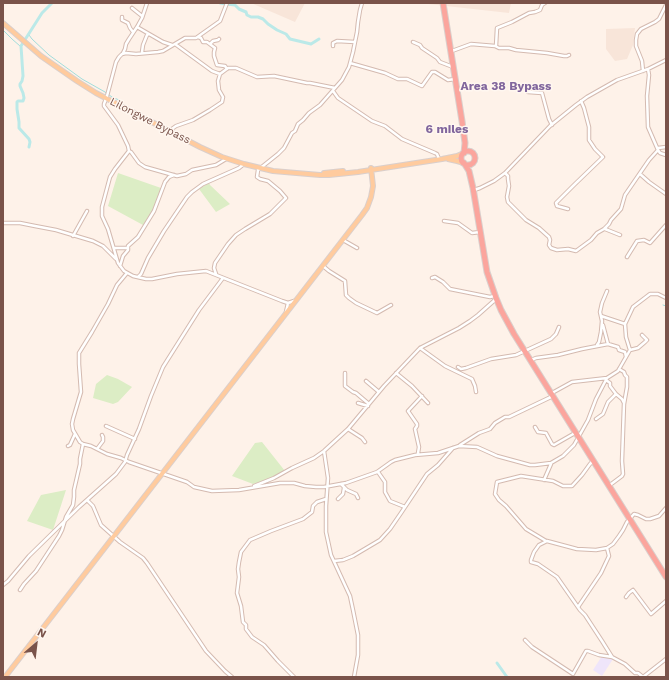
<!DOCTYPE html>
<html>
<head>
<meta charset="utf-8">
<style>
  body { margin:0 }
  #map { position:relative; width:669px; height:680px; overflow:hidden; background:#fef2e9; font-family:"Work Sans",sans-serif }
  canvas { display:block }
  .frame { position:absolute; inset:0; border:4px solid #7a534a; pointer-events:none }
  .north { position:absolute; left:16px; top:624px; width:40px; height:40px; -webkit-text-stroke:3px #fff7f0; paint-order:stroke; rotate:28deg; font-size:11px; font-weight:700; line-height:16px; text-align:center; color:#7a534a }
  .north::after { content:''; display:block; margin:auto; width:14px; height:18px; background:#7a534a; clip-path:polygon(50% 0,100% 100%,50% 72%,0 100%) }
</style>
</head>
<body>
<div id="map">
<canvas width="669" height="680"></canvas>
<div class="frame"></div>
<div class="north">N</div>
</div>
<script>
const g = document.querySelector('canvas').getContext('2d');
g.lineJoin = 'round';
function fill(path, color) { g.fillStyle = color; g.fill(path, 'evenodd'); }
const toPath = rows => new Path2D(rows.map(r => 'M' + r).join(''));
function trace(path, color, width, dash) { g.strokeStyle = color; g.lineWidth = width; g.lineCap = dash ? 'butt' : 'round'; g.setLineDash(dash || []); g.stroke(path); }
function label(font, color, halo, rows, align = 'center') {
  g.font = font + ' "Work Sans",sans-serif'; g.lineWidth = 3; g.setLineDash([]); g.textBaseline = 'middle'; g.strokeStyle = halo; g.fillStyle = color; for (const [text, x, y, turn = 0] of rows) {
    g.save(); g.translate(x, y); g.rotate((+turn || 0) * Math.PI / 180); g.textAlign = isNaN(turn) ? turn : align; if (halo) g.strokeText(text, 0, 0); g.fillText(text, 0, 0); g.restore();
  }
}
fill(toPath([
  [251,3,305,3,295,22],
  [419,3,511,3,509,13],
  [635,28,633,45,627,59,615,61,606,49,606,29]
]), '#f8e5d9');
fill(toPath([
  [602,656,610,657,613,659,602,676,593,670]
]), '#efe5fa');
fill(toPath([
  [118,173,161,188,153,210,143,225,108,206],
  [209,183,210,185,230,204,216,212,199,189],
  [107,375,118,379,132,387,118,402,113,404,93,398,96,384],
  [262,442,285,471,272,478,253,484,232,476,255,443],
  [66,490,53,530,27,521,41,495]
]), '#dcedc5');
trace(toPath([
  [3,30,12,39,20,46,21,46],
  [29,35,32,39,49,55,82,79,105,92,112,97,119,100],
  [663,305,666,306]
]), '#a1dcdb', 1);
trace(toPath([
  [220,3,226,4],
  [227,4,235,5,239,9,246,12,247,15,251,17,258,17,263,19,268,24,277,30,286,34,290,39,311,44,319,39],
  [29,147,30,142,29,139,19,128,19,122,17,109,17,102,18,101,23,101,24,98,23,93,20,86,20,84,22,81,23,76,21,46,42,13,52,3],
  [497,663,507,677]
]), '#bbe9e8', 3);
const minor = toPath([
  [227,3,220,21,196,38,185,38,163,51,158,52,136,54,126,53,122,54,119,57,116,62,107,96,104,104,104,106,118,125,128,146,129,151,115,169,110,177,102,207,102,216,108,229,118,263,124,271,133,276,146,279,152,279,177,274,206,271,282,301,288,303,294,301],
  [132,8,142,16],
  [122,17,122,20,128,23,130,28,133,32],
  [137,27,163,42,172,45],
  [198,37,201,38,203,42,207,42,215,48,214,52,214,56,217,65,225,66,227,69],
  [413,42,420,45,422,48,437,58,440,62,453,67],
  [175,44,212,71,220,74],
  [210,44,213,41,218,40,219,39],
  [333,46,333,43,337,41,355,42],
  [496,46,497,28,512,22,529,13,535,12,540,10,542,5,545,3],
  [452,51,471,44,495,46,499,48,509,48,516,50,547,53,564,56,567,56,569,55],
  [142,52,143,45,147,35,149,34],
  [123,53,125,49,126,44,129,39,137,27,142,18,147,3],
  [350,63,385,73,398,79,407,79,422,86,432,72,435,72,448,80,455,79],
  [648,69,649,75,647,96,648,127,658,150,660,153,666,155],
  [643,71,642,61,636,46,636,40,637,34,641,29,655,22,659,19,666,5],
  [333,91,338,98,372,121,385,126,402,139,435,153,437,154,439,159],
  [528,92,542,93,549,119,552,125],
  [169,131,176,126,193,120,210,110,222,102,223,97,219,90,218,81,220,74,228,68,236,68,257,77,274,76,307,83,310,83,335,88],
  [658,148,666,147],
  [129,151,131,152,139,163,145,167,177,176,186,174,192,170,216,165,226,159],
  [505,173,508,176,508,179,509,186,507,197,508,202,526,220,539,228,549,237,550,240,549,245,551,248,557,250,568,249,576,251,591,240,597,233,604,229,609,224,611,220,621,209,625,195,649,160,658,150],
  [640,174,649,182,666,194],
  [474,190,480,188,494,181,505,173,550,126,576,105,587,97,617,80,648,69,666,60],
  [568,209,557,206,556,203,574,185,603,157,595,149,589,140,589,127,584,108,581,101],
  [444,221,458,223,472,233,480,232],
  [3,223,20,223,35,226,56,230,93,241,103,246,116,259],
  [605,229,620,235],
  [73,236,87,211],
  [343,240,357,248],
  [114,248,127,248],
  [627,257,637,241,644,240,650,243,666,225],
  [120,266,123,256,128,250,128,246,138,237,154,211,165,182,169,177,174,175],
  [323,266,329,271,345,281,346,295,349,298,356,303,377,313,391,305],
  [127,273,117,285,108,304,92,332,79,353,79,364,81,392,73,419,72,424,73,430,80,442,83,444,91,446,107,454,121,458,129,462,187,482,194,487,212,491,239,490,280,483,294,483,305,486,316,487,324,487,346,483,377,472,391,462,395,460,415,455,438,453,459,446,477,447,497,456,530,465,535,465,551,463,563,456,574,445,588,420,596,399,607,378],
  [216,274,214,268,215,263,228,244,236,235,245,229,270,214,286,198,280,191,268,181,260,179,257,177,258,170,278,154,284,148,292,133,295,131,298,124,303,120,309,113,320,105,342,80,349,67,353,52,357,32,358,22,360,10,362,3],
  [138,277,141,274,148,258,164,231,187,197,192,192,203,184,239,168,244,164],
  [432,278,435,277,443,282,450,289,490,297,494,296],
  [286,312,288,303],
  [601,316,625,324],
  [603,325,608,344],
  [597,345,599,342,601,332,602,321,600,312,602,303,607,291],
  [420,348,445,366,472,379,475,386,476,392],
  [630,350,638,348,645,342,647,340,642,335],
  [531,360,536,358,558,355,582,349,608,344,618,347,619,350,625,352,626,357],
  [458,367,461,369,466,368,491,359,516,355,551,339,556,334,559,327],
  [345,373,345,386,353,392,356,393,369,404],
  [396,373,412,386,428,403],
  [606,380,610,383,610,386,616,394,622,399,624,403],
  [366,381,379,392],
  [552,393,572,382,607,378,618,371,630,350,626,337,625,324,633,307,650,294,658,294,666,298],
  [358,403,368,406],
  [596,419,603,414,608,402,616,394],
  [106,426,135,439],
  [535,427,538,432,546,433,552,444,554,445,575,433],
  [348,429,362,438,365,442],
  [460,445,479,433,490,429,495,423,505,417,509,417,553,396],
  [68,446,70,445,75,434],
  [97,449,103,441,103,437,102,435],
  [324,451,328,478,326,506,326,532,331,555,350,596,353,610,358,635,358,655,354,677],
  [418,454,418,453,419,447,415,429,417,426,417,424,408,411,422,396],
  [378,472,385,482,385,492,390,501,405,507],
  [544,480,551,464],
  [341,484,347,490,356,494,358,498],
  [610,485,622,476,623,474,622,461,624,404,627,387,627,377,625,375,624,372,619,369],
  [254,486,274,478,292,468,314,458,324,451,348,429,384,386,420,348,459,328,470,321,478,315,496,299],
  [338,499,343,494,344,488],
  [87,500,93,506,101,525,120,542,143,558,147,563,206,651,225,671,232,677],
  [546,541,526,529,506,506,499,500,495,494,497,482,521,476,553,481,563,486,572,486,582,475,590,464,593,461],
  [334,561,343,560,353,556,380,540,390,529,401,513,427,474,438,465,453,448],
  [3,585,8,581,29,556,79,507,116,474,125,462,127,455,139,429,151,396,163,367,199,310,223,278],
  [20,590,24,584,36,571,59,536,62,530,66,517,73,505,74,497,74,490,80,464,80,459,83,444],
  [626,597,629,593,633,590,651,614,666,601],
  [578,607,601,573,609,556,607,548],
  [525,640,532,647,573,674,586,651,588,651,599,655,612,657,625,664,635,673,638,673,643,677],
  [612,657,602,641,585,615,580,610,557,577,538,564,531,562,531,560,534,552,539,545,547,541,577,549,596,550,607,548,613,544,619,536,623,530,627,522,634,514,638,515,646,519,650,519,659,516,666,508],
  [294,677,278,661,264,645,252,637,246,629,246,625,243,622,241,606,237,593,239,577,238,569,239,562,241,552,250,540,271,531,303,519,312,512,313,506,317,502,326,499],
  [643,677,666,659]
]);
const major = toPath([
  [3,23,41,56,77,81,96,93,200,147,222,157,244,164,273,171,320,175,329,175,358,172,442,159,457,156,464,153],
  [448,159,457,161,464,163],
  [324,173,343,171],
  [5,677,362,215,367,208,371,197,373,186,371,168]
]);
const highway = toPath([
  [443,3,462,121,465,143,464,153],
  '461 158a7 7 0 1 1 14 0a7 7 0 1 1-14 0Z',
  [464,163,469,171,473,188,487,272,496,298,501,310,514,334,666,577]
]);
trace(minor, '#d4bab0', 4.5);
trace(major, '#dacfcc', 6);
trace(highway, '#dacfcc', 7);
trace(minor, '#fff', 2.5);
trace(major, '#ffcb9e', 4);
trace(highway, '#fba59d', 5);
label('11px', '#7a534a', '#fff7f0', [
  ["Lilongwe Bypass",150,121,27]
]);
label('bold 12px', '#81669d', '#fff7f0', [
  ["Area 38 Bypass",506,86],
  ["6 miles",447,129]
]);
</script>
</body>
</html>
